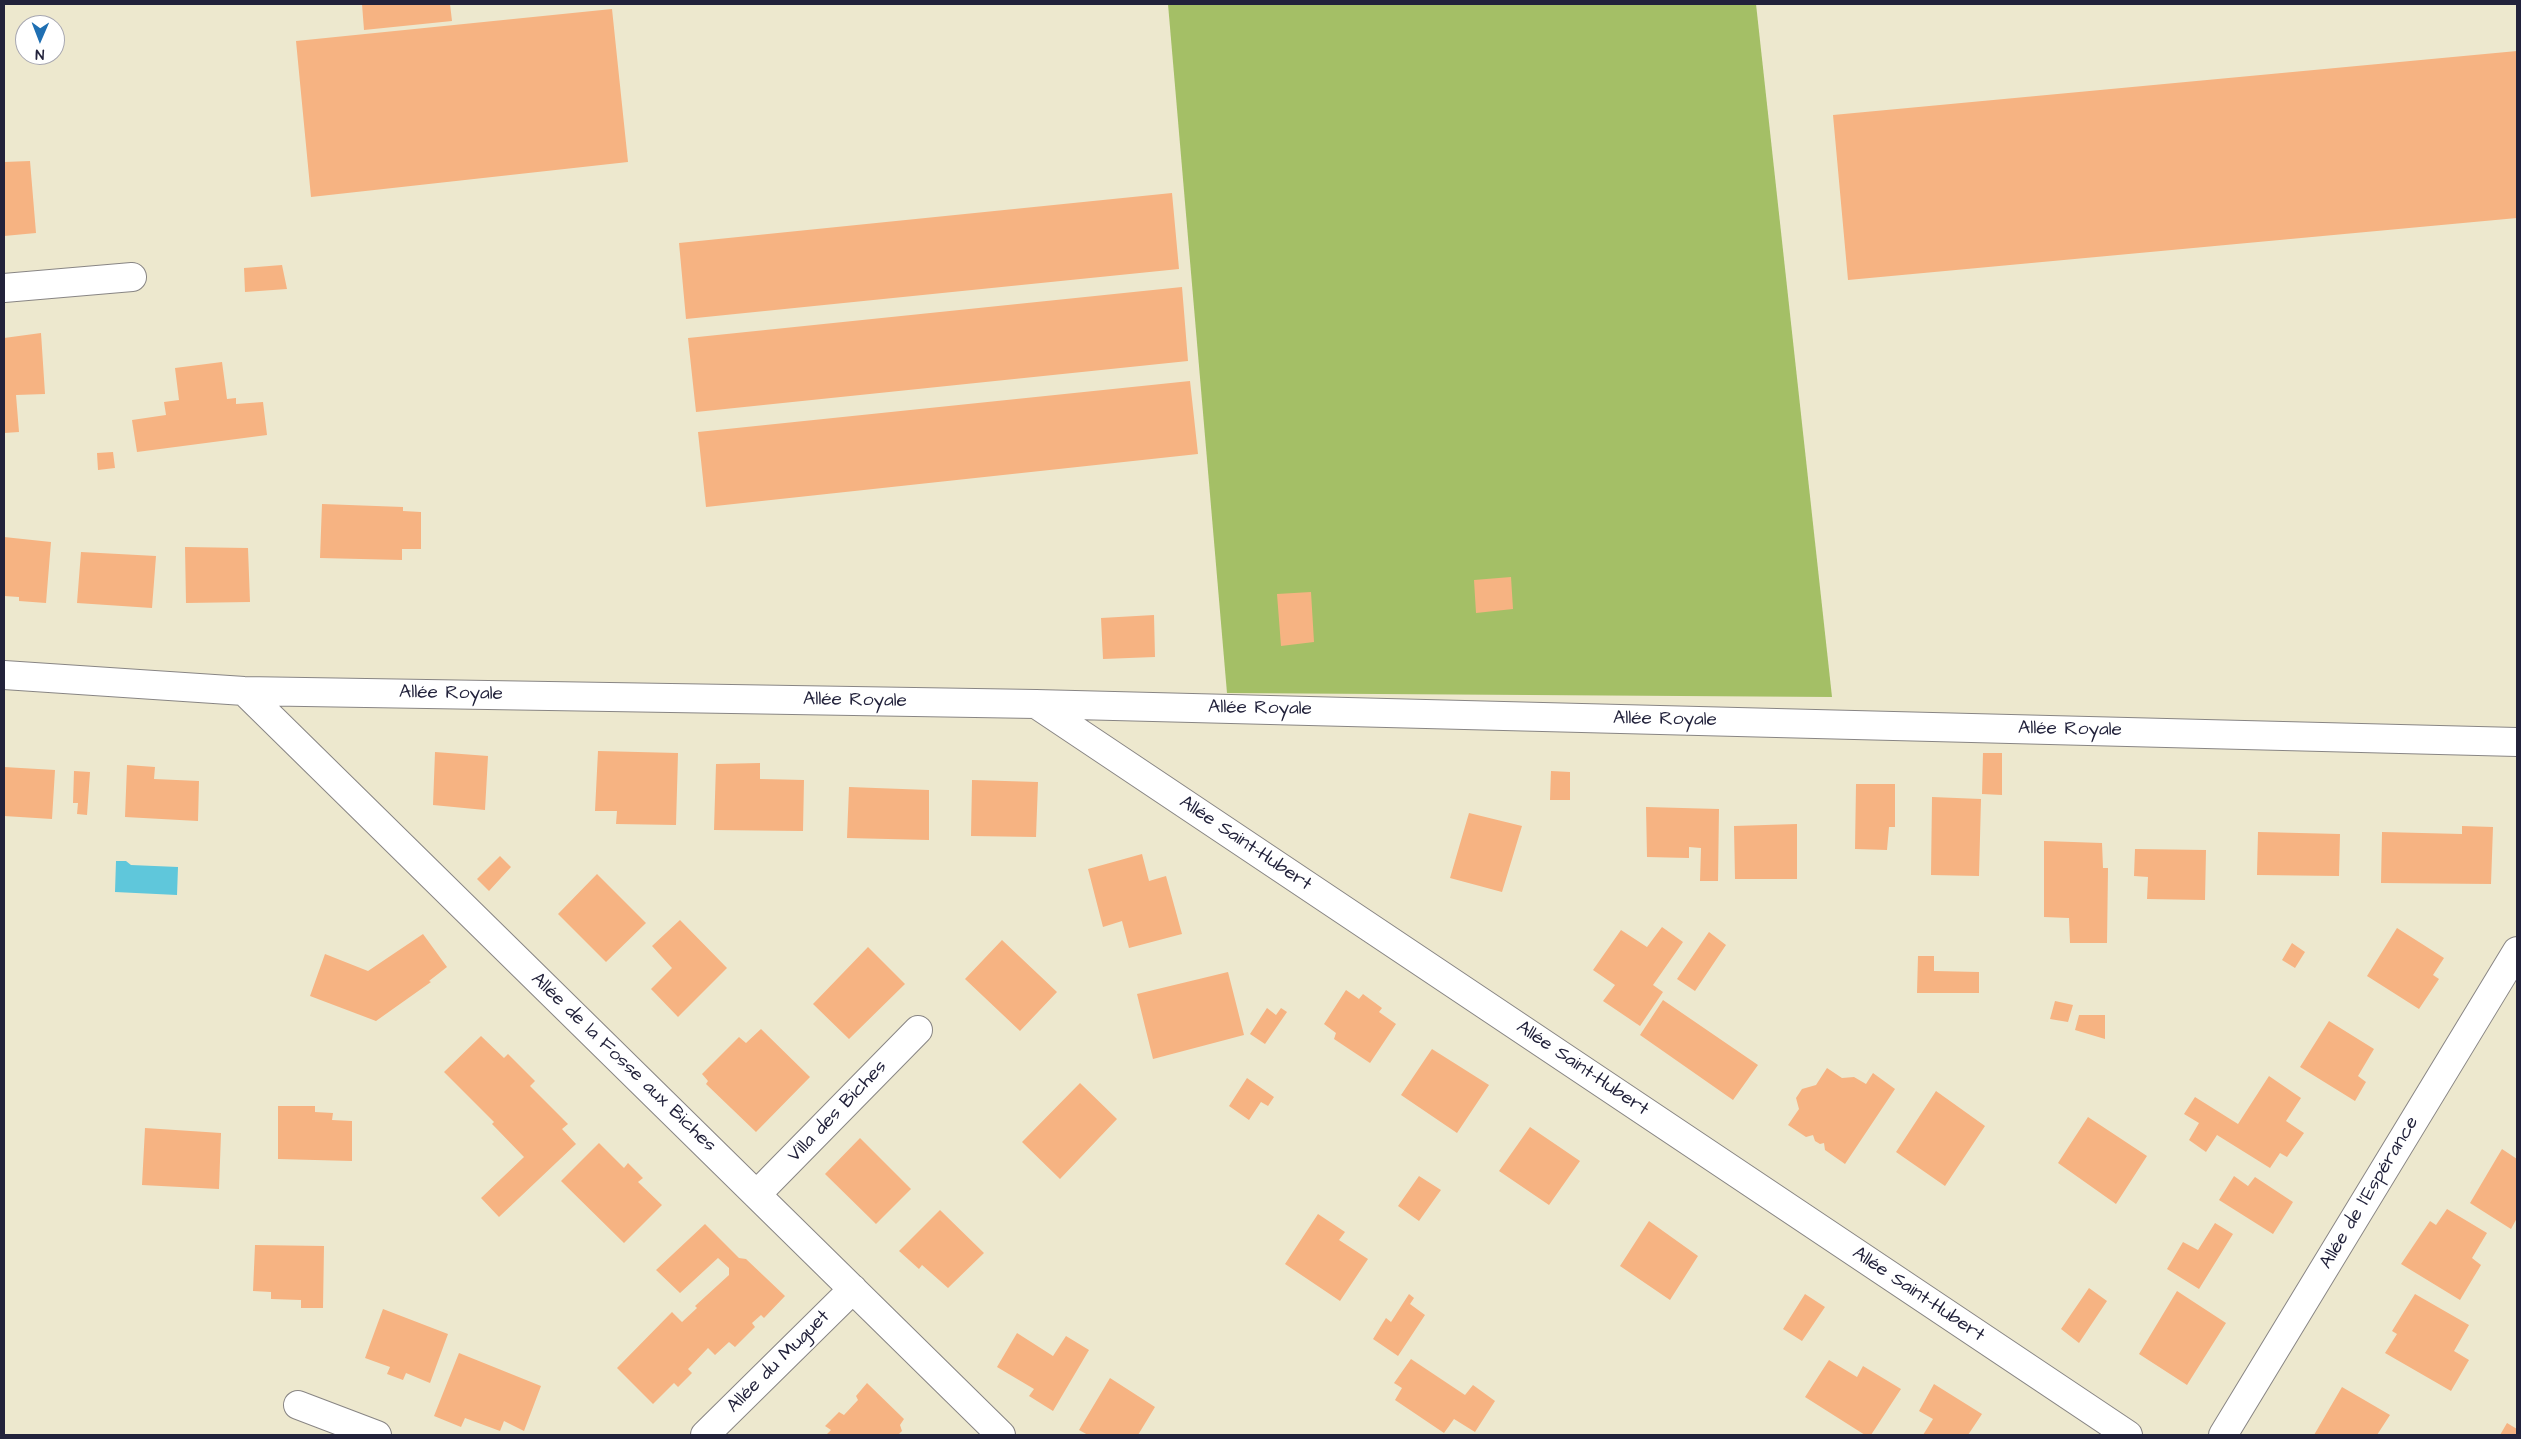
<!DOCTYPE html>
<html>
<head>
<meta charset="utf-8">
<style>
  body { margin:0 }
  #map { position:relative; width:2521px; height:1439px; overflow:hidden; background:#ede8ce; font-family:"Architects Daughter",sans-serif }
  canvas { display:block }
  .frame { position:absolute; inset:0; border:5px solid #22223b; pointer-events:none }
  .north { position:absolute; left:15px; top:15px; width:50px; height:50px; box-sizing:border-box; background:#fff; border:1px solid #a7a7b1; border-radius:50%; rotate:181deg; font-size:14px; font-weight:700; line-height:20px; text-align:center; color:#22223b }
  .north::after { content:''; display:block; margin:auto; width:18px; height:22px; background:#1f6fb2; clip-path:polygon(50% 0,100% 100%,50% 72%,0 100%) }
</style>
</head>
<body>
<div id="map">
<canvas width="2521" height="1439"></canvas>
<div class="frame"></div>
<div class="north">N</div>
</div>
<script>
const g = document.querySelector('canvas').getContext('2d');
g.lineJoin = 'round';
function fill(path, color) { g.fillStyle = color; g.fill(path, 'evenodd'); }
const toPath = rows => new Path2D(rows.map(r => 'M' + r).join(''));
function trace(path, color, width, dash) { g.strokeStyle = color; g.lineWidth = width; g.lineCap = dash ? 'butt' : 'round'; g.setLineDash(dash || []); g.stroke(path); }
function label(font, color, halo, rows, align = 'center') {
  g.font = font + ' "Architects Daughter",sans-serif'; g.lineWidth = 4; g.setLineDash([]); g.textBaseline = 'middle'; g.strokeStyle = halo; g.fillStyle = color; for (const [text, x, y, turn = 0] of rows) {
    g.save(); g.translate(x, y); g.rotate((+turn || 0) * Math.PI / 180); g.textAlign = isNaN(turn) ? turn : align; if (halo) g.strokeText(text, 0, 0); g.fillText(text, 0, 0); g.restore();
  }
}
fill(toPath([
  [1168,4,1756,4,1832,697,1227,693]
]), '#a4bf66');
fill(toPath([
  [116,861,126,861,131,865,178,867,177,895,115,892]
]), '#5fc7db');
fill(toPath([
  [362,4,450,4,452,21,364,30],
  [612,9,628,162,311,197,296,41],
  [2517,51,2517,218,1848,280,1833,115],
  [30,161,36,233,4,236,4,162],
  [1172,193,1179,269,686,319,679,243],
  [282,265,287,289,245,292,244,268],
  [1182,287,1188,361,696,412,688,338],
  [41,333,45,394,16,395,19,432,4,433,4,338],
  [222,362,227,399,236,398,236,404,263,402,267,435,137,452,132,420,166,415,164,402,179,400,175,368],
  [1190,381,1198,454,706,507,698,432],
  [113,452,115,468,98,470,97,453],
  [322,504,403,507,403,511,421,512,421,549,402,549,402,560,320,558],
  [4,537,51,542,46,603,19,601,19,597,4,596],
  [185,547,248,548,250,602,186,603],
  [81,552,156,556,152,608,77,603],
  [1511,577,1513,609,1476,613,1474,580],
  [1311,592,1314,642,1281,646,1277,594],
  [1154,615,1155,657,1103,659,1101,618],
  [598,751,678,753,676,825,616,824,617,811,595,811],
  [435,752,488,756,485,810,433,805],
  [1983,753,2002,753,2002,795,1982,794],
  [760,763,760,779,804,780,803,831,714,830,716,764],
  [127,765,155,767,154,779,199,781,198,821,125,817],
  [4,767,55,770,52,819,4,816],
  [74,771,90,772,87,815,77,814,78,803,73,803],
  [1551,771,1570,772,1570,800,1550,800],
  [972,780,1038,782,1036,837,971,836],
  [1856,784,1895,784,1895,827,1889,827,1887,850,1855,849],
  [849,787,929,790,929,840,847,838],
  [1932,797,1981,799,1979,876,1931,875],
  [1646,807,1719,809,1718,881,1700,881,1701,848,1689,847,1689,858,1647,857],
  [1469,813,1522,826,1502,892,1450,878],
  [1797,824,1797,879,1735,879,1734,826],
  [2462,826,2493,827,2491,884,2381,883,2382,832,2462,834],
  [2258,832,2340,834,2339,876,2257,875],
  [2044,841,2102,843,2103,868,2108,868,2107,943,2070,943,2069,918,2044,917],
  [2135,849,2206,850,2205,900,2147,899,2148,877,2134,876],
  [1142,854,1149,881,1166,876,1182,934,1129,948,1122,921,1103,927,1088,869],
  [500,856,511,867,489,891,477,879],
  [597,874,646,923,606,962,558,914],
  [680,920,727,968,678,1017,651,989,672,968,652,946],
  [1662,927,1683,942,1653,985,1663,992,1640,1026,1603,1001,1615,985,1593,970,1621,930,1647,947],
  [2397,928,2444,958,2433,975,2439,979,2419,1009,2367,976],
  [1709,932,1726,945,1695,991,1677,979],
  [423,934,447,967,429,981,431,982,376,1021,310,996,325,954,368,971],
  [1002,940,1057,992,1020,1031,965,979],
  [2292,943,2305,952,2295,968,2282,960],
  [868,947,905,984,849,1039,813,1004],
  [1918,956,1934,956,1934,971,1979,972,1979,993,1917,993],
  [1228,972,1244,1035,1153,1059,1137,994],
  [1346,990,1359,999,1363,994,1382,1008,1379,1012,1396,1024,1370,1063,1334,1039,1336,1033,1324,1024],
  [1663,1000,1758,1065,1733,1100,1640,1035],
  [2055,1001,2073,1005,2068,1022,2050,1019],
  [1267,1008,1276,1015,1281,1008,1287,1012,1265,1044,1250,1034],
  [2079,1015,2105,1015,2105,1039,2075,1030],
  [2329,1021,2374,1049,2358,1076,2366,1082,2355,1101,2300,1067],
  [761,1029,810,1077,756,1132,706,1084,708,1081,702,1074,739,1037,746,1043],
  [481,1036,504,1058,508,1054,535,1081,530,1086,568,1124,562,1129,576,1144,499,1217,481,1198,524,1157,492,1124,494,1122,444,1072],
  [1432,1049,1489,1085,1457,1133,1401,1095],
  [1827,1068,1842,1078,1854,1077,1866,1084,1873,1073,1895,1089,1845,1164,1825,1150,1824,1143,1820,1144,1815,1141,1813,1135,1806,1137,1788,1125,1799,1109,1796,1098,1802,1089,1816,1085],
  [2269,1076,2301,1098,2286,1121,2304,1133,2287,1157,2280,1153,2270,1168,2217,1135,2206,1152,2189,1140,2199,1123,2184,1114,2195,1097,2238,1124],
  [1247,1078,1274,1097,1268,1106,1261,1102,1249,1120,1229,1106],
  [1080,1083,1117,1119,1060,1179,1022,1142],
  [1936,1091,1985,1126,1945,1186,1896,1152],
  [278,1106,315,1106,315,1112,333,1113,332,1120,352,1121,352,1161,278,1159],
  [2088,1117,2147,1156,2116,1204,2058,1163],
  [1530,1127,1580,1161,1549,1205,1499,1171],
  [145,1128,221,1133,219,1189,142,1185],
  [860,1138,911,1189,876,1224,825,1174],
  [599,1143,624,1168,628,1163,643,1178,638,1182,662,1205,624,1243,561,1181],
  [2502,1149,2517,1159,2517,1218,2511,1229,2470,1203],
  [1419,1176,1441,1190,1419,1221,1398,1206],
  [2234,1176,2248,1186,2255,1177,2293,1202,2273,1234,2219,1200],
  [2447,1209,2487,1233,2472,1258,2481,1265,2460,1300,2401,1264,2430,1221,2436,1225],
  [940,1210,984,1253,948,1288,922,1265,919,1269,899,1251],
  [1318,1214,1345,1232,1339,1240,1368,1259,1340,1301,1285,1264],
  [1649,1221,1698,1256,1670,1300,1620,1266],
  [2215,1223,2233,1234,2199,1289,2167,1269,2183,1242,2198,1250],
  [705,1224,739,1258,746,1259,785,1296,764,1318,761,1315,752,1323,755,1327,735,1347,729,1342,715,1355,708,1348,688,1369,692,1373,678,1387,674,1383,653,1404,617,1368,672,1312,682,1322,697,1308,695,1306,729,1275,729,1268,718,1258,680,1293,656,1270],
  [255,1245,324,1246,323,1308,301,1308,301,1300,271,1299,271,1292,253,1291],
  [2089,1288,2107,1301,2079,1343,2061,1329],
  [2177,1291,2226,1323,2187,1385,2139,1354],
  [1409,1294,1414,1298,1410,1304,1425,1315,1398,1356,1373,1339,1386,1318,1391,1322],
  [1805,1294,1825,1307,1802,1341,1783,1329],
  [2415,1294,2469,1325,2454,1351,2469,1360,2451,1391,2385,1353,2397,1334,2392,1331],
  [383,1309,448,1334,430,1383,406,1373,403,1380,387,1374,390,1367,365,1358],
  [1017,1333,1053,1356,1066,1336,1089,1350,1053,1411,1029,1396,1034,1389,997,1367],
  [459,1353,541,1386,524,1431,504,1421,500,1431,465,1418,461,1427,434,1416],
  [1411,1359,1465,1395,1473,1385,1495,1401,1475,1432,1454,1419,1444,1433,1395,1400,1402,1388,1394,1383],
  [1829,1360,1857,1377,1863,1366,1901,1389,1871,1435,1865,1435,1805,1397],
  [1110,1378,1155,1407,1138,1435,1088,1435,1079,1430],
  [867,1383,904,1419,900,1425,902,1431,898,1435,826,1435,831,1430,825,1426,839,1412,844,1415,858,1400,856,1396],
  [1934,1384,1982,1414,1968,1435,1923,1435,1933,1419,1919,1411],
  [2342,1387,2390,1415,2377,1435,2314,1435],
  [2507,1423,2517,1429,2517,1435,2500,1435]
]), '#f6b382');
const minor = toPath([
  [4,288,132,277],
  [4,675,244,691,1036,704,2517,742],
  [244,691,1001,1435],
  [1036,704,2128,1435],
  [757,1194,918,1030],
  [298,1405,377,1435],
  [705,1435,853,1289],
  [2223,1435,2517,951]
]);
trace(minor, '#888584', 30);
trace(minor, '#fff', 28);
label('19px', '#22223b', '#fff', [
  ["Allée Royale",451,694,1],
  ["Allée Royale",855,701,1],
  ["Allée Royale",1260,709,1],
  ["Allée Royale",1665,720,1],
  ["Allée Royale",2070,730,1],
  ["Allée Saint-Hubert",1245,844,34],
  ["Allée de la Fosse aux Biches",623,1063,44],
  ["Allée Saint-Hubert",1582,1069,34],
  ["Villa des Biches",838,1112,-46],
  ["Allée de l'Espérance",2370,1193,-59],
  ["Allée Saint-Hubert",1918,1295,34],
  ["Allée du Muguet",779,1362,-45]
]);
</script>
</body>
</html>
